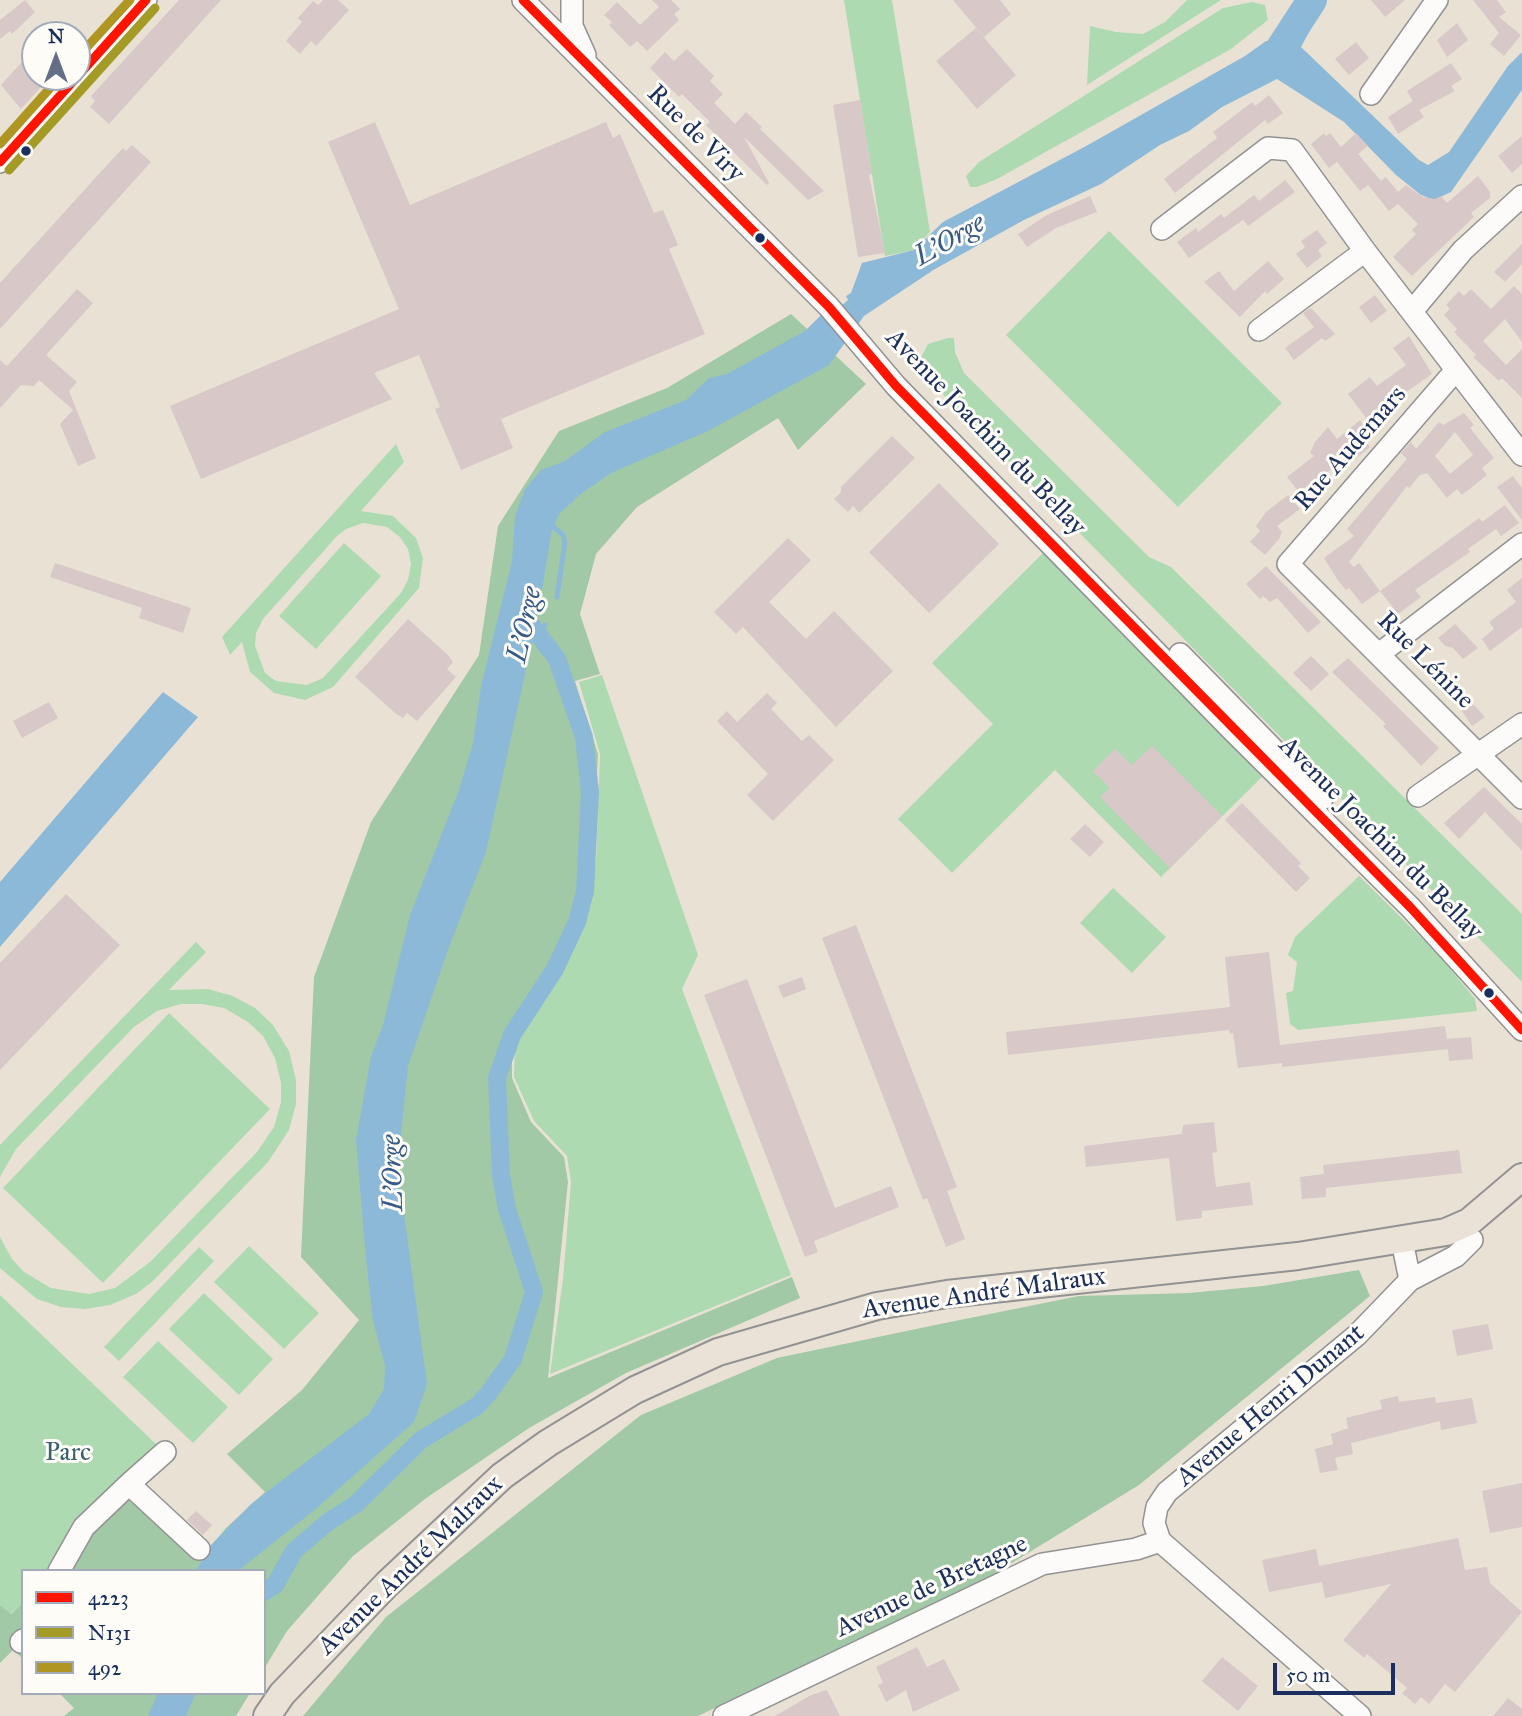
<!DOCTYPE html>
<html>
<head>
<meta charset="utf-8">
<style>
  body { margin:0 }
  #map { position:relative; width:1522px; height:1716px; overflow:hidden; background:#e9e2d4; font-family:"IM FELL Great Primer",serif }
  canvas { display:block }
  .legend { position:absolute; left:21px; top:1569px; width:245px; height:126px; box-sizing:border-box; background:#fdfcf7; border:2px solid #a3aaba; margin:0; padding:9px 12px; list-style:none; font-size:21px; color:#1b2f5e }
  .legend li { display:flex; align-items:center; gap:14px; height:35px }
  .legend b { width:35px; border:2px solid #a3aaba }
  .north { position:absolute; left:21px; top:21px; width:70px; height:70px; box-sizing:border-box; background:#fdfcf7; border:2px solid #a3aaba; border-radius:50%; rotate:0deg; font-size:19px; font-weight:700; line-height:28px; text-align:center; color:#1b2f5e }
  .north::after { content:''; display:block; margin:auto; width:24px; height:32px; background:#636e87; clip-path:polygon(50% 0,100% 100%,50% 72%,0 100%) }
  .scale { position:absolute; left:1273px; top:1663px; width:122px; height:32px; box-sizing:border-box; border:4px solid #1b2f5e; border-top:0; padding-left:9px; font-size:21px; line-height:24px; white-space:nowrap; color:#1b2f5e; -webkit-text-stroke:5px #fdfcf7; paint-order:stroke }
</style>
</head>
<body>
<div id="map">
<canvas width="1522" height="1716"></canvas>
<ul class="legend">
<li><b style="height:9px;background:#ff1400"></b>4223</li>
<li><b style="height:9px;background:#a49b26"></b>N131</li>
<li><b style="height:9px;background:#af9622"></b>492</li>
</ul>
<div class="north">N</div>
<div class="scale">50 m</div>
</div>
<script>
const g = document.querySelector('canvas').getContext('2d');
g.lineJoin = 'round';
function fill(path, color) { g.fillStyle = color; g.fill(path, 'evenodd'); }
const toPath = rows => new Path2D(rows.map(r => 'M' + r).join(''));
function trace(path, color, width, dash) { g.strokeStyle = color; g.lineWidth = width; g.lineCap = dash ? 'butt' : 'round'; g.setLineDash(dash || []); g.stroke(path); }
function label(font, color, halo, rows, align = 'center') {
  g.font = font + ' "IM FELL Great Primer",serif'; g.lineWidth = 6; g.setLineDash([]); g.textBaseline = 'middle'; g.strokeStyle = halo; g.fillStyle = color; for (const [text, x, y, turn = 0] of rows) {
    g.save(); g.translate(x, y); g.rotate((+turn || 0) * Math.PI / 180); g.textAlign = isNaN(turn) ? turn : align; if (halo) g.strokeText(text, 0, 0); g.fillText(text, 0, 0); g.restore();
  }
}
fill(toPath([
  [844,0,892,0,930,232,914,250,885,256],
  [1187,0,1221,0,1087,85,1090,26,1116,32,1143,34,1165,22],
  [1252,2,1265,5,1268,20,1231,49,997,179,977,187,970,187,966,176,979,162,1223,8],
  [1109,231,1282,403,1178,507,1006,335],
  [948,338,954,338,955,352,964,373,1149,557,1171,567,1522,914,1522,982,916,367,928,344],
  [396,444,404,462,361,511,393,516,416,538,423,558,419,588,333,687,305,700,274,693,250,672,242,642,230,655,222,637],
  [363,523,387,527,400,537,408,549,411,564,408,580,401,593,323,678,307,685,276,681,265,673,255,646,256,633,263,619,337,536,346,529],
  [344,543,381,576,316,649,279,616],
  [1043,553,1263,776,1161,877,1055,770,952,873,898,819,993,724,932,663],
  [602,675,698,955,682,989,791,1275,550,1374,563,1279,571,1182,567,1156,534,1121,514,1077,515,1039,563,966,581,924,596,861,600,754,579,682],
  [1359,876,1437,953,1475,999,1477,1011,1298,1030,1290,1024,1286,993,1293,991,1297,962,1288,955,1295,937],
  [1113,888,1166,937,1132,973,1080,923],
  [196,942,206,952,169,990,208,989,233,996,255,1008,273,1025,289,1051,296,1080,296,1104,289,1130,268,1162,152,1282,136,1294,110,1305,85,1309,61,1307,37,1299,0,1268,0,1237,12,1259,24,1272,51,1288,89,1294,115,1288,150,1262,257,1152,274,1127,281,1102,281,1083,275,1058,263,1036,248,1022,224,1008,202,1004,181,1004,157,1011,134,1027,16,1149,0,1177,0,1145],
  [169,1013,270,1109,103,1283,3,1188],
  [249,1246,319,1313,284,1349,214,1282],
  [199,1247,214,1261,119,1361,104,1347],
  [204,1293,273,1359,239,1395,169,1329],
  [0,1295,157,1445,55,1571,23,1571,23,1602,10,1614,0,1605],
  [158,1341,228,1407,193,1443,123,1377]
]), '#aedab2');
fill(toPath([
  [791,314,866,384,798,450,778,418,637,507,596,554,580,614,600,674,575,681,598,754,593,861,579,923,562,964,512,1039,512,1078,531,1122,564,1157,568,1182,548,1378,792,1277,800,1298,626,1373,529,1428,425,1499,353,1556,287,1631,264,1669,264,1571,55,1571,123,1496,201,1558,226,1528,265,1492,227,1454,302,1390,359,1320,301,1257,314,977,371,822,479,655,498,526,559,431,667,388],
  [1359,1270,1370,1296,1139,1485,984,1580,698,1716,303,1716,386,1617,641,1415,777,1358,945,1323,1079,1296,1189,1293,1263,1286],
  [23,1602,23,1659,13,1650,0,1663,0,1605,11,1614],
  [59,1693,250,1693,236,1716,64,1716,74,1708]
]), '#a1c9a6');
fill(toPath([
  [1299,0,1326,0,1301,47,1419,160,1428,165,1449,152,1508,66,1522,52,1522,90,1451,192,1434,200,1421,195,1396,175,1344,122,1277,79,1222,107,1189,131,1160,145,1101,184,1024,220,935,269,864,316,829,365,706,432,611,473,582,493,560,513,552,529,538,615,486,852,449,947,408,1066,400,1144,400,1184,427,1384,414,1422,317,1508,238,1571,196,1571,210,1546,251,1504,369,1414,384,1389,385,1365,373,1321,366,1259,356,1140,371,1056,383,1025,410,915,459,790,473,743,481,686,512,561,515,516,525,489,541,470,565,461,605,432,686,400,709,378,727,374,805,331,829,307,834,312,848,300,846,296,851,293,862,263,914,250,943,222,1088,145,1245,56,1266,41,1292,41,1304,19],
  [163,692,198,717,0,947,0,882],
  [158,1693,196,1693,186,1716,148,1716]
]), '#8db9d8');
trace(toPath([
  [549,523,563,535,565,542,557,597],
  [541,634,545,625]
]), '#8db9d8', 5);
trace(toPath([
  [264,1592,275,1585,294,1551,328,1522,356,1504,421,1440,477,1406,488,1394,513,1359,534,1292,507,1209,501,1175,497,1078,512,1035,555,969,577,922,585,891,590,792,584,737,557,659,526,618]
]), '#8db9d8', 18);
trace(toPath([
  [1258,66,1277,54,1312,0]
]), '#8db9d8', 30);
fill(toPath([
  [25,0,35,12,12,34,10,31,0,39,0,20],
  [179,0,221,0,109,124,90,107,95,101,91,96],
  [323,0,338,0,349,10,316,46,311,41,300,54,286,41,302,22,298,18,313,1,318,5],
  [652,0,671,0,680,9,674,14,679,20,647,51,637,41,630,47,609,25,612,22,604,15,617,2,640,25,659,7],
  [953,0,1000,0,1011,14,984,37],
  [1371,0,1405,0,1385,17],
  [1473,0,1497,0,1506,12,1499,17,1521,35,1504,56,1490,44,1499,33],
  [1457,23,1468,40,1447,57,1437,40],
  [976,28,1016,75,977,109,936,61],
  [1356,42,1369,58,1349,75,1335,59],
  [35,47,35,77,50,77,21,109,1,85],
  [687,49,714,76,710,81,723,94,714,103,735,124,746,112,762,127,760,129,824,191,808,200,744,137,769,183,767,185,706,125,710,122,682,94,679,97,650,68,665,52,674,61],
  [1451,63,1462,79,1451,86,1455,91,1419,110,1424,117,1398,134,1388,117,1413,101,1407,91],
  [1269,95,1283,113,1268,124,1265,120,1175,193,1164,179,1217,138,1213,132,1252,102,1255,106],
  [860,100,872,174,869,175,885,253,858,257,833,105],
  [375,122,410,205,606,122,613,138,620,134,654,213,663,210,678,245,669,249,705,334,501,419,513,448,461,470,435,409,440,407,419,355,374,373,392,399,201,479,170,406,399,309,328,142],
  [1324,133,1326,136,1330,133,1341,147,1356,133,1368,146,1358,154,1381,181,1386,177,1398,192,1406,185,1423,197,1435,199,1441,196,1447,203,1478,176,1490,192,1490,198,1471,213,1474,217,1412,276,1393,257,1416,234,1412,230,1418,224,1398,204,1389,211,1368,185,1360,191,1337,162,1329,168,1311,144],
  [1522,136,1522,164,1512,173,1498,156],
  [132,145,151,162,0,329,0,283,108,164,123,148,126,151],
  [1285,180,1295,192,1248,226,1243,220,1189,258,1177,242,1196,228,1198,232,1221,214,1224,218,1254,195,1259,201],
  [1090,196,1097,212,1056,228,1027,247,1018,234,1047,215],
  [1317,230,1327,243,1318,250,1322,256,1307,268,1296,254,1305,247,1301,241],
  [1522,244,1522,264,1505,282,1494,272],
  [1268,261,1284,279,1267,294,1265,291,1240,317,1204,282,1219,271,1234,291],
  [1514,286,1522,294,1522,342,1505,319,1483,341,1506,365,1522,349,1522,398,1502,378,1499,381,1473,357,1476,355,1454,332,1457,329,1444,315,1450,309,1446,305,1459,291,1464,296,1471,289,1491,309],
  [77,289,93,303,46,355,77,382,69,391,96,458,78,466,60,424,73,410,39,380,34,386,21,385,0,408,0,360,7,366],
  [1375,295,1387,311,1371,323,1359,307],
  [1311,308,1335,334,1325,341,1322,338,1294,360,1285,348,1314,327,1303,313],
  [1409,336,1432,374,1367,419,1348,394,1370,377,1377,386,1406,365,1393,348],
  [1464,413,1474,425,1470,428,1494,458,1482,468,1487,475,1462,495,1457,489,1447,498,1427,473,1420,475,1409,488,1407,486,1349,562,1354,567,1359,563,1380,591,1362,604,1349,588,1346,590,1337,579,1324,558,1354,536,1347,529,1407,459,1401,453,1411,442,1416,449,1439,422,1443,425],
  [1455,432,1473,455,1450,474,1435,456],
  [1360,420,1371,435,1365,440,1370,447,1355,459,1348,450,1328,472,1299,492,1287,477,1314,456,1310,453,1315,442,1328,427,1337,439],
  [892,436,915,458,859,513,853,506,848,512,834,499,841,492,841,487],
  [1513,476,1522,488,1522,520,1497,487],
  [939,483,999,544,929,613,869,552],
  [1288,495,1300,509,1277,526,1282,532,1279,539,1265,555,1250,542,1260,531,1256,526,1266,512],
  [1505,505,1519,523,1501,536,1496,529,1468,549,1470,552,1415,590,1421,597,1398,614,1380,591,1479,518,1482,522],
  [788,538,811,560,769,602,806,639,834,611,893,671,836,727,743,627,736,634,714,612],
  [55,563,191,608,183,633,139,618,142,608,50,577],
  [1266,566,1321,622,1308,633,1277,598,1270,602,1263,596,1260,599,1246,584],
  [1522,578,1522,627,1490,651,1482,639,1494,629,1489,622,1516,602,1507,590],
  [408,619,448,655,453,662,447,669,456,677,417,721,407,713,403,718,395,713,355,677],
  [1455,624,1478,648,1463,659,1453,648,1445,646,1438,638],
  [1311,656,1329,674,1311,691,1293,673],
  [1348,658,1439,748,1421,766,1383,726,1386,724,1332,672],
  [767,693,777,703,771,709,802,741,809,735,834,760,773,821,747,795,768,774,717,721,727,711,737,722],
  [1470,701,1485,717,1472,726,1460,708],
  [49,702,58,718,22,738,13,721],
  [1152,746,1222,816,1170,868,1100,797,1110,788,1093,771,1115,749,1132,765],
  [1484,787,1522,824,1522,851,1485,812,1459,839,1444,823],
  [1242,803,1301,863,1298,866,1310,878,1296,892,1225,820],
  [1085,824,1104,842,1090,857,1070,839],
  [66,894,120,945,0,1070,0,963],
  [856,925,957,1187,947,1191,965,1239,946,1247,927,1198,923,1200,822,938],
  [1269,952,1280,1045,1445,1026,1447,1039,1471,1037,1473,1059,1449,1061,1448,1049,1282,1067,1282,1063,1238,1068,1233,1033,1230,1034,1229,1030,1008,1055,1006,1032,1230,1007,1225,957],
  [802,977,806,989,783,998,778,986],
  [747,979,835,1208,891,1186,899,1207,814,1241,818,1252,805,1257,704,995],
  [1214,1122,1217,1152,1212,1153,1216,1187,1250,1182,1253,1205,1202,1211,1202,1218,1176,1221,1169,1158,1086,1167,1084,1146,1182,1134,1183,1125],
  [1459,1150,1462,1173,1326,1188,1326,1197,1302,1199,1300,1177,1324,1174,1323,1165],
  [1488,1324,1493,1349,1457,1356,1452,1330],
  [1398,1396,1399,1402,1435,1397,1436,1403,1472,1398,1477,1423,1441,1430,1440,1421,1351,1443,1353,1454,1335,1458,1338,1470,1320,1473,1315,1449,1333,1444,1331,1434,1348,1428,1346,1418,1382,1409,1380,1400],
  [1522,1483,1522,1527,1490,1533,1482,1491],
  [196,1511,212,1525,203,1535,187,1520],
  [1458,1538,1465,1570,1487,1567,1490,1583,1522,1612,1455,1692,1445,1684,1429,1704,1421,1697,1415,1704,1402,1693,1407,1688,1367,1654,1364,1658,1343,1640,1391,1584,1325,1598,1322,1582,1269,1592,1262,1560,1316,1549,1319,1566],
  [917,1647,927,1667,944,1659,960,1690,913,1712,906,1690,886,1702,878,1685,883,1683,876,1667],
  [1222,1657,1258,1686,1238,1711,1202,1681],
  [827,1690,840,1716,775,1716,811,1695],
  [1508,1698,1522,1709,1522,1716,1493,1716]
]), '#d8c8c8');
const minor = toPath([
  [523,0,829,307,896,386,1231,729,1411,908,1522,1030],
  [572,0,572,26,585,55],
  [1371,94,1437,0],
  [0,162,146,0],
  [1162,229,1268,148,1292,150,1365,251,1522,455],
  [1413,310,1463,250,1522,196],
  [1259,330,1365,251],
  [1456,370,1288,564,1522,798],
  [1180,654,1322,799],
  [1379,654,1522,544],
  [1418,796,1522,724],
  [1402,1241,1410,1280],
  [165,1452,129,1484,199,1549],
  [1160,1541,1154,1523,1157,1507,1167,1492,1357,1335,1410,1280,1456,1256,1472,1240],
  [1160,1541,1360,1716],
  [59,1571,84,1527,129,1484],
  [21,1642,23,1640],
  [724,1716,1042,1564,1136,1549,1160,1541]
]);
const major = toPath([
  [267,1716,282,1694,387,1584,502,1476,548,1443,635,1390,718,1352,877,1306,947,1294,1298,1256,1446,1232,1469,1222,1522,1177]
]);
trace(minor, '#939293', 24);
trace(major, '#939293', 30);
trace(minor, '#fcfbf9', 21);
trace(major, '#eae2d6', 26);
trace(toPath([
  [523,0,829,307,896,386,1411,908,1522,1030],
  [77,77,146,0],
  [0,162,77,77]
]), '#ff1400', 9);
trace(toPath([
  [9,170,155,8]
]), '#a49b26', 9);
trace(toPath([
  [77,58,130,0],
  [0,144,60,77]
]), '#af9622', 9);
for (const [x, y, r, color] of [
  [26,151,6,"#1b2f5e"],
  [760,238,6,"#1b2f5e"],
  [1489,993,6,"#1b2f5e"]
]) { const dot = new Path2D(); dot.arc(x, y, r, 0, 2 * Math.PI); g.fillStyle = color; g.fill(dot); trace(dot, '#fdfcf7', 2.5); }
label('26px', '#1b2f5e', '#fdfcf7', [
  ["Rue de Viry",695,134,45],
  ["Avenue Joachim du Bellay",985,433,46],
  ["Rue Audemars",1351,449,-49],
  ["Rue Lénine",1425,661,45],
  ["Avenue Joachim du Bellay",1380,839,45],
  ["Avenue André Malraux",984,1294,-8],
  ["Avenue Henri Dunant",1271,1406,-40],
  ["Avenue André Malraux",411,1566,-44],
  ["Avenue de Bretagne",932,1587,-25]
]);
label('26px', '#38606f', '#fdfcf7', [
  ["Parc",68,1454]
]);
label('italic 28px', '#355989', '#fdfcf7', [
  ["L'Orge",950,241,-30],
  ["L'Orge",526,625,-78],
  ["L'Orge",394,1173,-92]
]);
</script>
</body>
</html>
